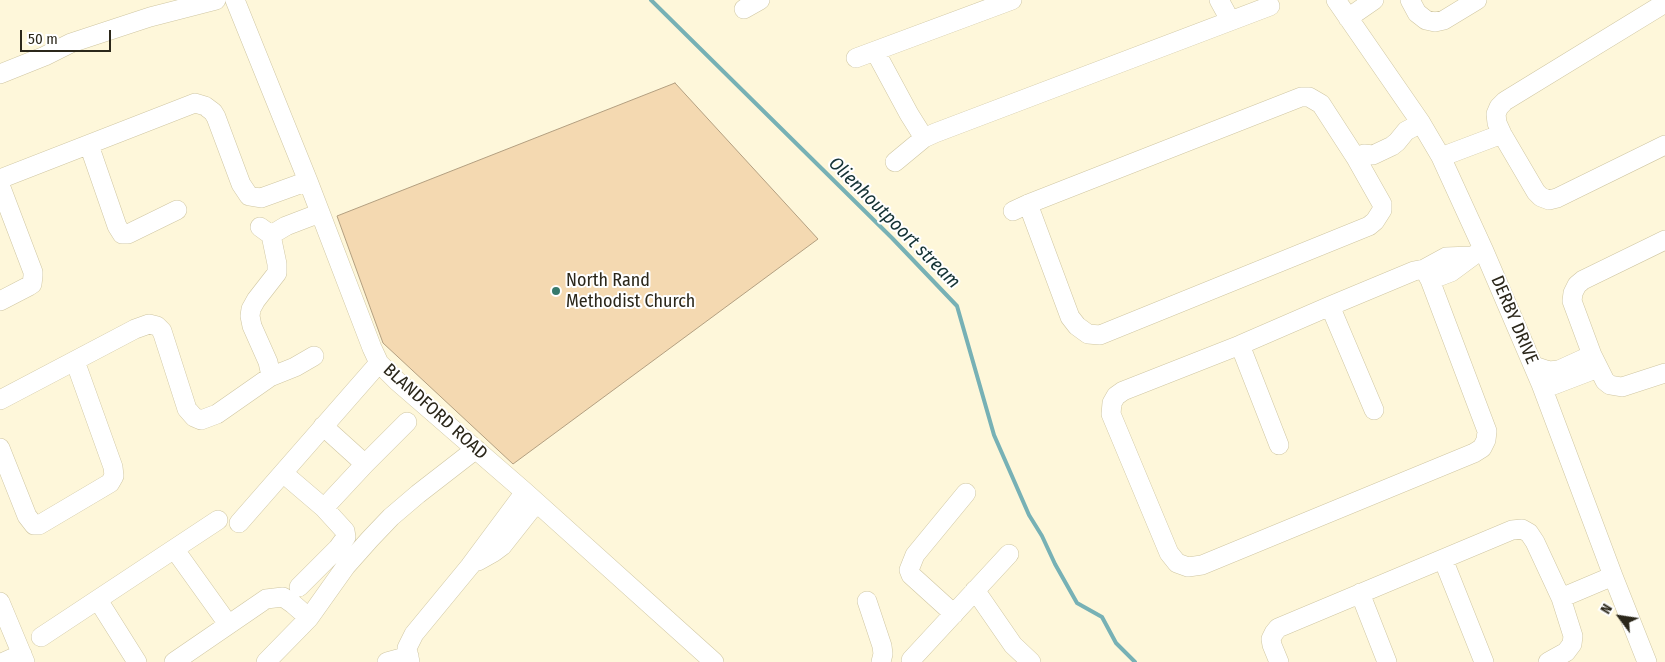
<!DOCTYPE html>
<html>
<head>
<meta charset="utf-8">
<style>
  body { margin:0 }
  #map { position:relative; width:1665px; height:662px; overflow:hidden; background:#fef7da; font-family:"Fira Sans Condensed",sans-serif }
  canvas { display:block }
  .north { position:absolute; left:1595px; top:592px; width:50px; height:50px; -webkit-text-stroke:4px #fff; paint-order:stroke; rotate:301deg; font-size:14px; font-weight:700; line-height:20px; text-align:center; color:#2b271a }
  .north::after { content:''; display:block; margin:auto; width:18px; height:22px; background:#2b271a; clip-path:polygon(50% 0,100% 100%,50% 72%,0 100%) }
  .scale { position:absolute; left:20px; top:30px; width:91px; height:22px; box-sizing:border-box; border:2px solid #2b271a; border-top:0; padding-left:6px; font-size:15px; line-height:18px; white-space:nowrap; color:#2b271a; -webkit-text-stroke:4px #fff; paint-order:stroke }
</style>
</head>
<body>
<div id="map">
<canvas width="1665" height="662"></canvas>
<div class="north">N</div>
<div class="scale">50 m</div>
</div>
<script>
const g = document.querySelector('canvas').getContext('2d');
g.lineJoin = 'round';
const toPath = rows => new Path2D(rows.map(r => 'M' + r).join(''));
function trace(path, color, width, dash) { g.strokeStyle = color; g.lineWidth = width; g.lineCap = dash ? 'butt' : 'round'; g.setLineDash(dash || []); g.stroke(path); }
function fill(path, color) { g.fillStyle = color; g.fill(path, 'evenodd'); }
function label(font, color, halo, rows, align = 'center') {
  g.font = font + ' "Fira Sans Condensed",sans-serif'; g.lineWidth = 4; g.setLineDash([]); g.textBaseline = 'middle'; g.strokeStyle = halo; g.fillStyle = color; for (const [text, x, y, turn = 0] of rows) {
    g.save(); g.translate(x, y); g.rotate((+turn || 0) * Math.PI / 180); g.textAlign = isNaN(turn) ? turn : align; if (halo) g.strokeText(text, 0, 0); g.fillText(text, 0, 0); g.restore();
  }
}
trace(toPath([
  [651,0,892,238,957,306,994,435,1029,515,1042,536,1055,564,1077,603,1102,617,1116,643,1135,662]
]), '#77b1b5', 4);
const building = toPath([
  [675,83,818,239,513,464,383,343,337,216,675,83]
]);
fill(building, '#f4d9b1');
trace(building, '#b39f80', 1);
const minor = toPath([
  [235,0,308,181,372,348,379,363,397,381,525,492,714,662],
  [1219,0,1230,20],
  [1336,0,1421,123,1441,157,1484,251,1541,384,1613,576,1647,662],
  [1410,0,1417,13,1426,20,1435,22,1444,20,1477,0],
  [1665,3,1505,101,1499,107,1496,114,1497,123,1502,134,1536,192,1541,197,1549,200,1557,198,1665,145],
  [744,9,760,0],
  [1348,18,1374,0],
  [875,51,909,114,924,138],
  [856,58,1012,0],
  [0,74,45,56,71,43,150,17,216,0],
  [89,145,117,226,122,234,128,234,177,210],
  [1441,157,1502,134],
  [1356,158,1364,154,1373,155,1392,146,1397,142,1406,131,1421,123],
  [895,162,924,138,935,133,1270,6],
  [0,179,195,103,205,106,213,112,216,117,241,184,249,196,261,198,308,181],
  [0,185,33,272,33,276,32,284,29,286,0,301],
  [1013,211,1028,204,1301,97,1309,97,1321,104,1356,158,1382,204,1382,210,1375,221,1369,226,1100,335,1088,334,1077,326,1070,317,1028,204],
  [260,227,271,235,277,264,277,273,256,300,251,309,250,316,252,326,268,362,270,371,270,377],
  [271,235,286,226,320,213],
  [1665,240,1583,280,1577,285,1573,293,1572,301,1592,355,1605,381,1610,385,1622,387,1665,373],
  [1424,269,1430,280,1487,431,1486,440,1482,448,1474,453,1202,565,1188,567,1177,563,1169,553,1111,414,1112,403,1116,396,1123,391,1240,345,1330,306,1414,271,1424,269,1446,257,1471,256],
  [1430,280,1451,272,1474,255],
  [1330,306,1374,410],
  [1240,345,1279,445],
  [1534,366,1549,371,1559,370,1592,355],
  [1543,389,1598,368],
  [0,400,135,329,149,324,157,326,162,331,187,409,194,417,201,420,217,414,270,377,295,367,314,356],
  [323,426,365,464,407,422],
  [0,448,27,516,34,525,39,525,110,483,114,476,113,467,75,361],
  [283,473,324,508,365,464],
  [239,523,379,363],
  [175,550,228,624],
  [1443,559,1484,662],
  [478,561,494,552,502,546,536,503],
  [299,587,338,548,346,537,345,531,324,508],
  [975,590,1013,645,1031,662],
  [1360,593,1387,662],
  [98,600,137,662],
  [867,601,882,646,883,654,881,662],
  [0,602,25,662],
  [954,614,911,575,909,570,915,555,966,493],
  [41,637,218,520],
  [911,660,1009,554],
  [4,662,22,654],
  [174,662,266,599,283,597,293,604,309,618],
  [266,662,309,618,346,566,370,539,391,517,418,494,476,449],
  [387,662,409,656],
  [410,662,407,648,414,634,470,566,525,492],
  [1279,662,1272,645,1271,639,1274,633,1278,628,1512,530,1522,529,1529,533,1535,542,1561,598,1613,576],
  [1548,662,1566,652,1572,644,1573,636,1561,598]
]);
trace(minor, '#cfc6a2', 20);
trace(minor, '#fff', 19);
for (const [x, y, r, color] of [
  [556,291,5,"#36796c"]
]) { const dot = new Path2D(); dot.arc(x, y, r, 0, 2 * Math.PI); g.fillStyle = color; g.fill(dot); trace(dot, '#fff', 2); }
label('18px', '#2b271a', '#fff', [
  ["North Rand",566,281],
  ["Methodist Church",566,302]
], 'left');
label('18px', '#2b271a', '#fff', [
  ["DERBY DRIVE",1514,320,67],
  ["BLANDFORD ROAD",435,412,42]
]);
label('italic 19px', '#143234', '#fff', [
  ["Olienhoutpoort stream",894,223,45]
]);
</script>
</body>
</html>
